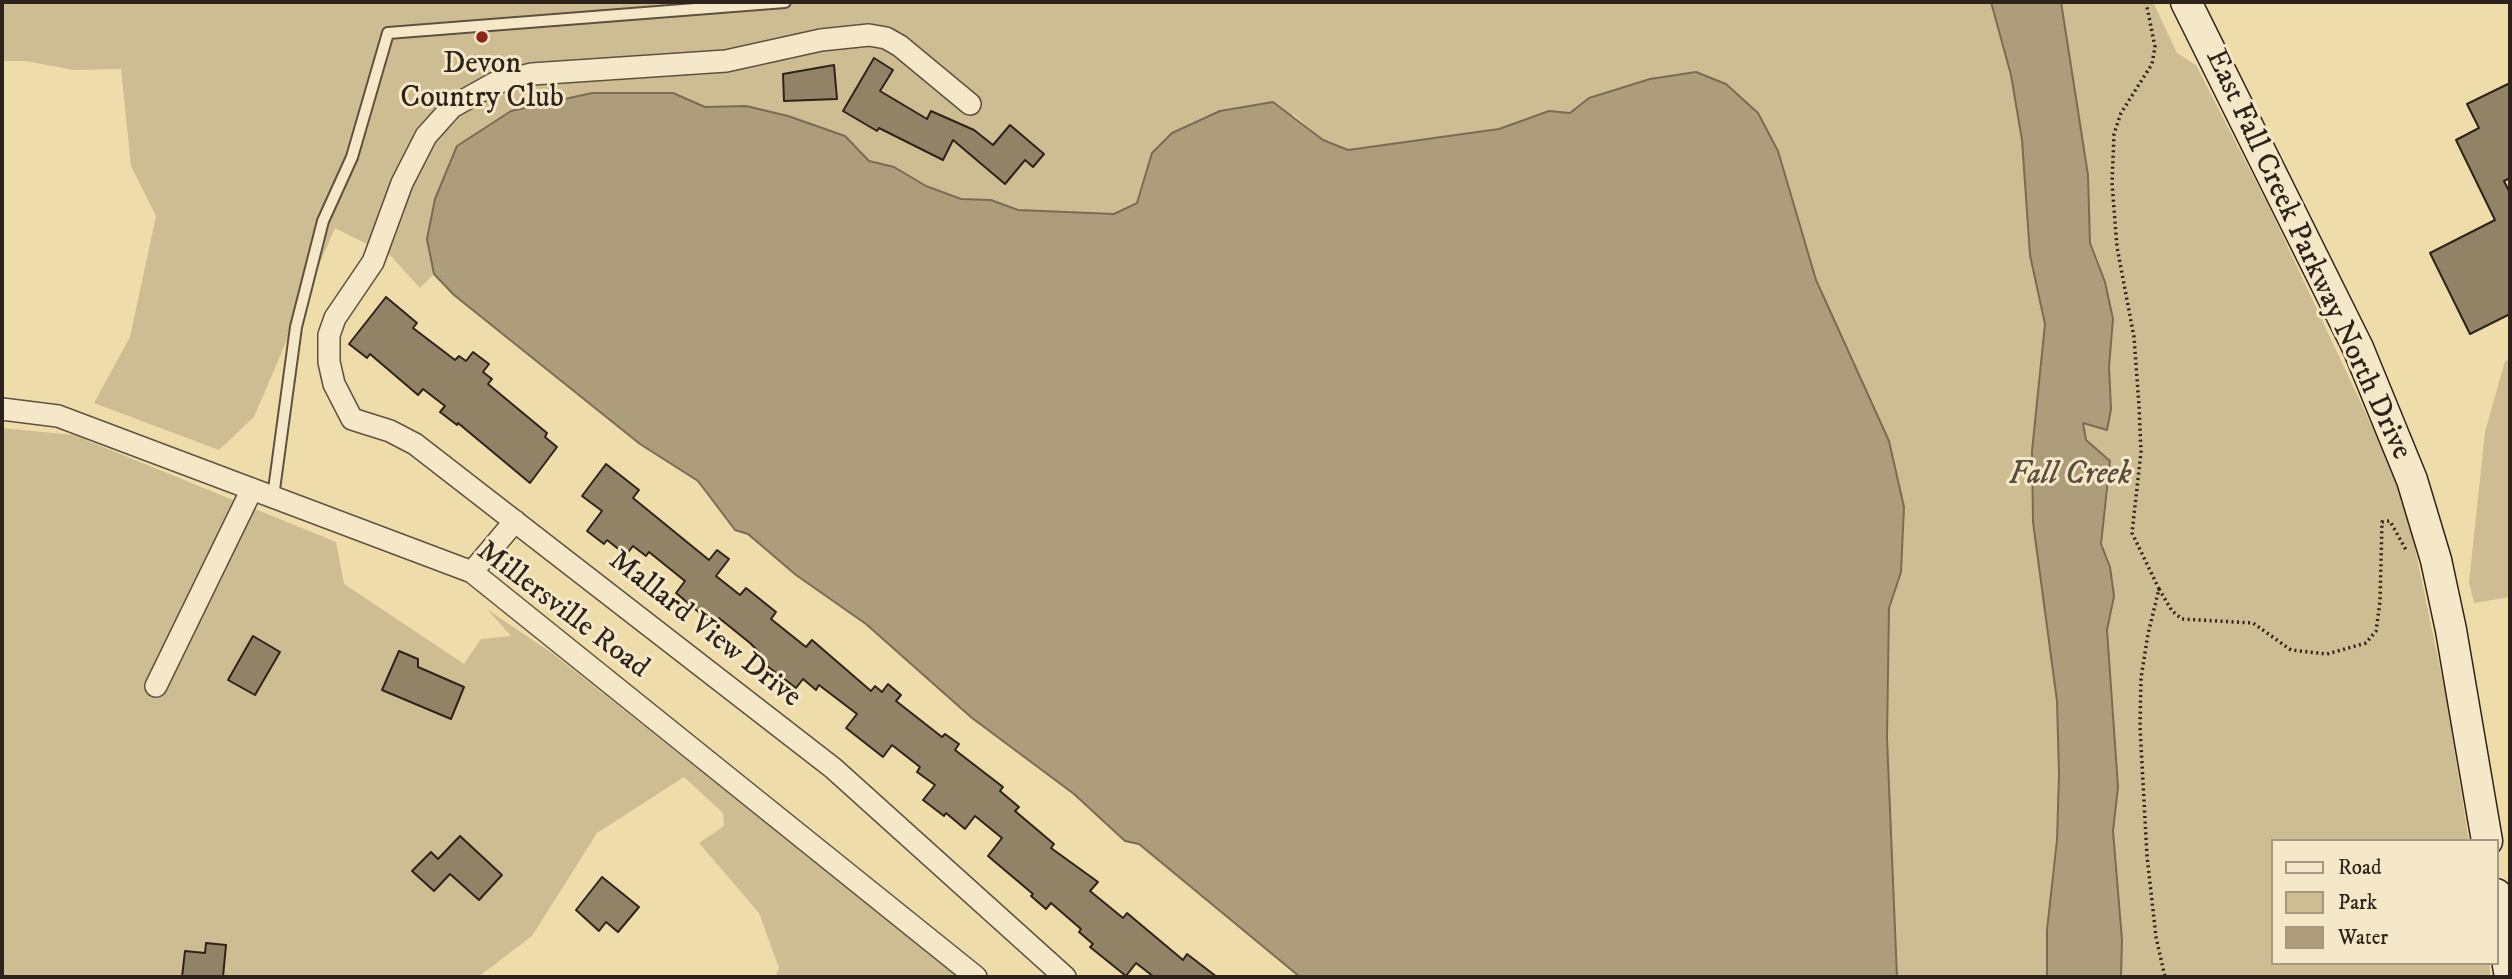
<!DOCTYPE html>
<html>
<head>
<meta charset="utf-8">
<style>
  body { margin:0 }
  #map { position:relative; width:2512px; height:979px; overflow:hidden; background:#efdcab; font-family:"IM FELL DW Pica",serif }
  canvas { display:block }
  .frame { position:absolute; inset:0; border:4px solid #2e231b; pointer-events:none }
  .legend { position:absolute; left:2271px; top:839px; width:228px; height:126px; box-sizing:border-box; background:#f5e8c8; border:2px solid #a59983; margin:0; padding:9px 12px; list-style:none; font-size:21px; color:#2e231b }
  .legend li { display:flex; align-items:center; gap:14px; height:35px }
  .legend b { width:35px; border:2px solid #a59983 }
</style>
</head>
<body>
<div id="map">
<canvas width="2512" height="979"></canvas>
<div class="frame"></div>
<ul class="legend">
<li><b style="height:9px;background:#f5e8c8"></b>Road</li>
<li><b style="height:19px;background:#cebd93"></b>Park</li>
<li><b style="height:19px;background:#ad9d7a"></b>Water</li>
</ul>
</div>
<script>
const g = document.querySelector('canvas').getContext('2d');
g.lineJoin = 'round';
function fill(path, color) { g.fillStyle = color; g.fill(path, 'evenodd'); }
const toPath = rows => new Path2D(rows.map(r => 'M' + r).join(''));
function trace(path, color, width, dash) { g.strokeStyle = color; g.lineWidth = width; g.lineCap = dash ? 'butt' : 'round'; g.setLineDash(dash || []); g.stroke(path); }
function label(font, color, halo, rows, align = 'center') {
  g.font = font + ' "IM FELL DW Pica",serif'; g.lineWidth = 6; g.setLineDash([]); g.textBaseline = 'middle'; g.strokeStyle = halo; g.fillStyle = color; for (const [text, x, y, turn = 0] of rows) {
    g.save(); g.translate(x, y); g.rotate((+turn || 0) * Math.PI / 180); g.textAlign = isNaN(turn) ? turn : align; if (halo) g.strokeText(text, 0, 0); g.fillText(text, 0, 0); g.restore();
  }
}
fill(toPath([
  [2,2,1991,2,2011,75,2022,140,2030,255,2045,324,2032,451,2033,522,2057,701,2059,774,2057,840,2047,930,2047,977,1897,977,1887,738,1889,608,1901,572,1903,507,1889,441,1816,280,1778,151,1758,113,1726,84,1696,72,1650,79,1589,98,1570,113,1549,111,1499,129,1348,150,1323,140,1293,114,1114,214,1018,210,991,200,961,199,926,186,894,167,869,161,844,136,746,106,705,107,673,93,427,239,434,274,420,288,391,256,335,228,254,417,219,450,94,403,130,337,156,216,131,166,121,69,74,70,25,61,2,61],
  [2061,2,2153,2,2177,53,2196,65,2270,209,2389,463,2410,524,2445,692,2469,841,2272,841,2272,963,2489,963,2491,977,2121,977,2122,940,2113,831,2118,786,2107,630,2114,596,2110,567,2101,544,2110,474,2086,440,2083,422,2107,429,2111,409,2109,367,2113,319,2105,282,2090,243,2088,175],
  [2510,360,2510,597,2474,603,2469,582,2485,432,2505,361],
  [2,428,74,435,336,542,344,584,464,664,481,639,511,636,488,610,552,653,960,977,775,977,779,968,759,913,699,843,724,826,723,813,684,777,597,833,532,936,478,977,2,977]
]), '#cebd93');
const water = toPath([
  [1991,2,2061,2,2088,175,2090,243,2105,282,2113,319,2109,367,2111,409,2107,430,2083,423,2086,440,2110,461,2101,544,2110,567,2114,596,2107,630,2118,787,2113,831,2122,940,2121,977,2047,977,2047,930,2057,840,2059,774,2057,701,2033,522,2032,451,2045,324,2030,255,2022,140,2011,75,1991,2],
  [1696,72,1726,84,1758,113,1778,151,1816,280,1889,441,1904,507,1901,572,1889,608,1887,738,1897,977,1300,977,1139,844,1125,841,1074,794,972,718,866,624,796,575,748,534,735,530,698,481,640,444,454,295,434,274,427,239,435,199,457,146,511,111,592,93,673,93,705,107,746,106,788,116,845,136,869,161,894,167,926,186,961,199,991,200,1018,210,1114,214,1137,203,1152,153,1172,133,1220,111,1273,102,1323,140,1348,150,1499,129,1549,111,1570,113,1589,98,1650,79,1696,72]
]);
fill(water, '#ad9d7a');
trace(water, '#7a6c54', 2);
const building = toPath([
  [874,58,893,70,880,91,927,119,931,111,974,130,993,145,1010,125,1044,154,1033,167,1025,160,1005,184,953,140,943,160,879,128,877,131,843,111,874,58],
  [834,65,837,99,784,101,783,74,834,65],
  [2510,83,2510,178,2504,181,2510,193,2510,314,2470,334,2430,253,2495,220,2456,140,2479,128,2467,104,2510,83],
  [386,297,417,323,413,328,455,360,459,356,466,361,473,352,489,364,483,372,492,379,488,384,547,433,545,437,557,447,530,483,458,423,457,425,440,412,445,406,423,389,418,395,370,354,367,358,349,344,386,297],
  [606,464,639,490,633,498,709,560,717,550,729,559,716,576,740,595,746,588,776,612,771,619,806,647,812,640,871,691,875,686,882,692,888,684,901,695,896,701,942,737,945,734,959,744,955,750,1003,787,1000,791,1019,807,1015,811,1054,844,1051,848,1098,882,1090,891,1123,918,1127,913,1183,960,1187,954,1217,977,1154,977,1136,963,1126,976,1090,947,1093,944,1079,932,1081,929,1051,903,1046,909,1031,896,1033,894,988,856,1002,838,975,816,965,829,946,813,944,816,923,800,935,785,917,772,920,767,892,745,883,757,846,728,857,714,819,685,816,690,803,679,796,688,775,672,759,660,763,656,750,643,719,618,714,625,676,593,685,581,649,552,646,556,633,546,626,555,607,540,604,544,587,531,602,511,582,496,606,464],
  [253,636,280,652,255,695,228,680,253,636],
  [399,651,418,659,418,667,464,687,451,719,382,690,399,651],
  [460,836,502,875,479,900,450,874,434,891,412,871,431,852,438,859,460,836],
  [602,877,639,907,618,932,606,922,599,931,576,910,602,877],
  [206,943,226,945,223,977,182,977,185,951,205,953,206,943]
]);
fill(building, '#928366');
trace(building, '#2e231b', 2);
const lane = toPath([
  [273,497,296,327,323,221,352,157,388,33,785,2]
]);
const street = toPath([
  [970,104,900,46,886,38,869,35,821,40,726,61,532,74,495,83,452,107,426,136,402,183,373,262,335,318,329,335,329,362,334,384,352,419,390,431,415,444,833,768,1065,977],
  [2,409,58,416,472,572,976,977],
  [472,572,515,521],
  [156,686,252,489]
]);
const secondary = toPath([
  [2186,2,2358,348,2412,480,2436,560,2451,630,2487,841],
  [2496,894,2510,977]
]);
trace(lane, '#5e513f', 14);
trace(street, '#5e513f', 24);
trace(secondary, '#2e231b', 33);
trace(toPath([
  [2146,2,2155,47,2152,64,2121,113,2114,134,2112,183,2117,247,2134,337,2139,406,2141,452,2132,533,2159,589,2148,634,2141,678,2140,727,2147,856,2156,937,2165,977],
  [2159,589,2172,611,2182,619,2253,623,2291,650,2327,654,2366,643,2376,631,2380,602,2382,522,2390,521,2406,550]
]), '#2e231b', 3.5, [2, 3.5]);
trace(lane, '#f5e8c8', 10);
trace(street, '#f5e8c8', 21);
trace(secondary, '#f5e8c8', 30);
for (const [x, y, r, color] of [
  [482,37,7,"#8f2418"]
]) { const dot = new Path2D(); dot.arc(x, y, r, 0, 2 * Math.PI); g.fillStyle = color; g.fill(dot); trace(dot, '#f5e8c8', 2.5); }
label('30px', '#2e231b', '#f5e8c8', [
  ["Devon",482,66],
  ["Country Club",482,100]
]);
label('30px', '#2e231b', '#f5e8c8', [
  ["East Fall Creek Parkway North Drive",2307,255,65],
  ["Millersville Road",562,611,37],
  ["Mallard View Drive",704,630,38]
]);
label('italic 32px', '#5a4e3c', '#f5e8c8', [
  ["Fall Creek",2070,476]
]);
</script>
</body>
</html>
